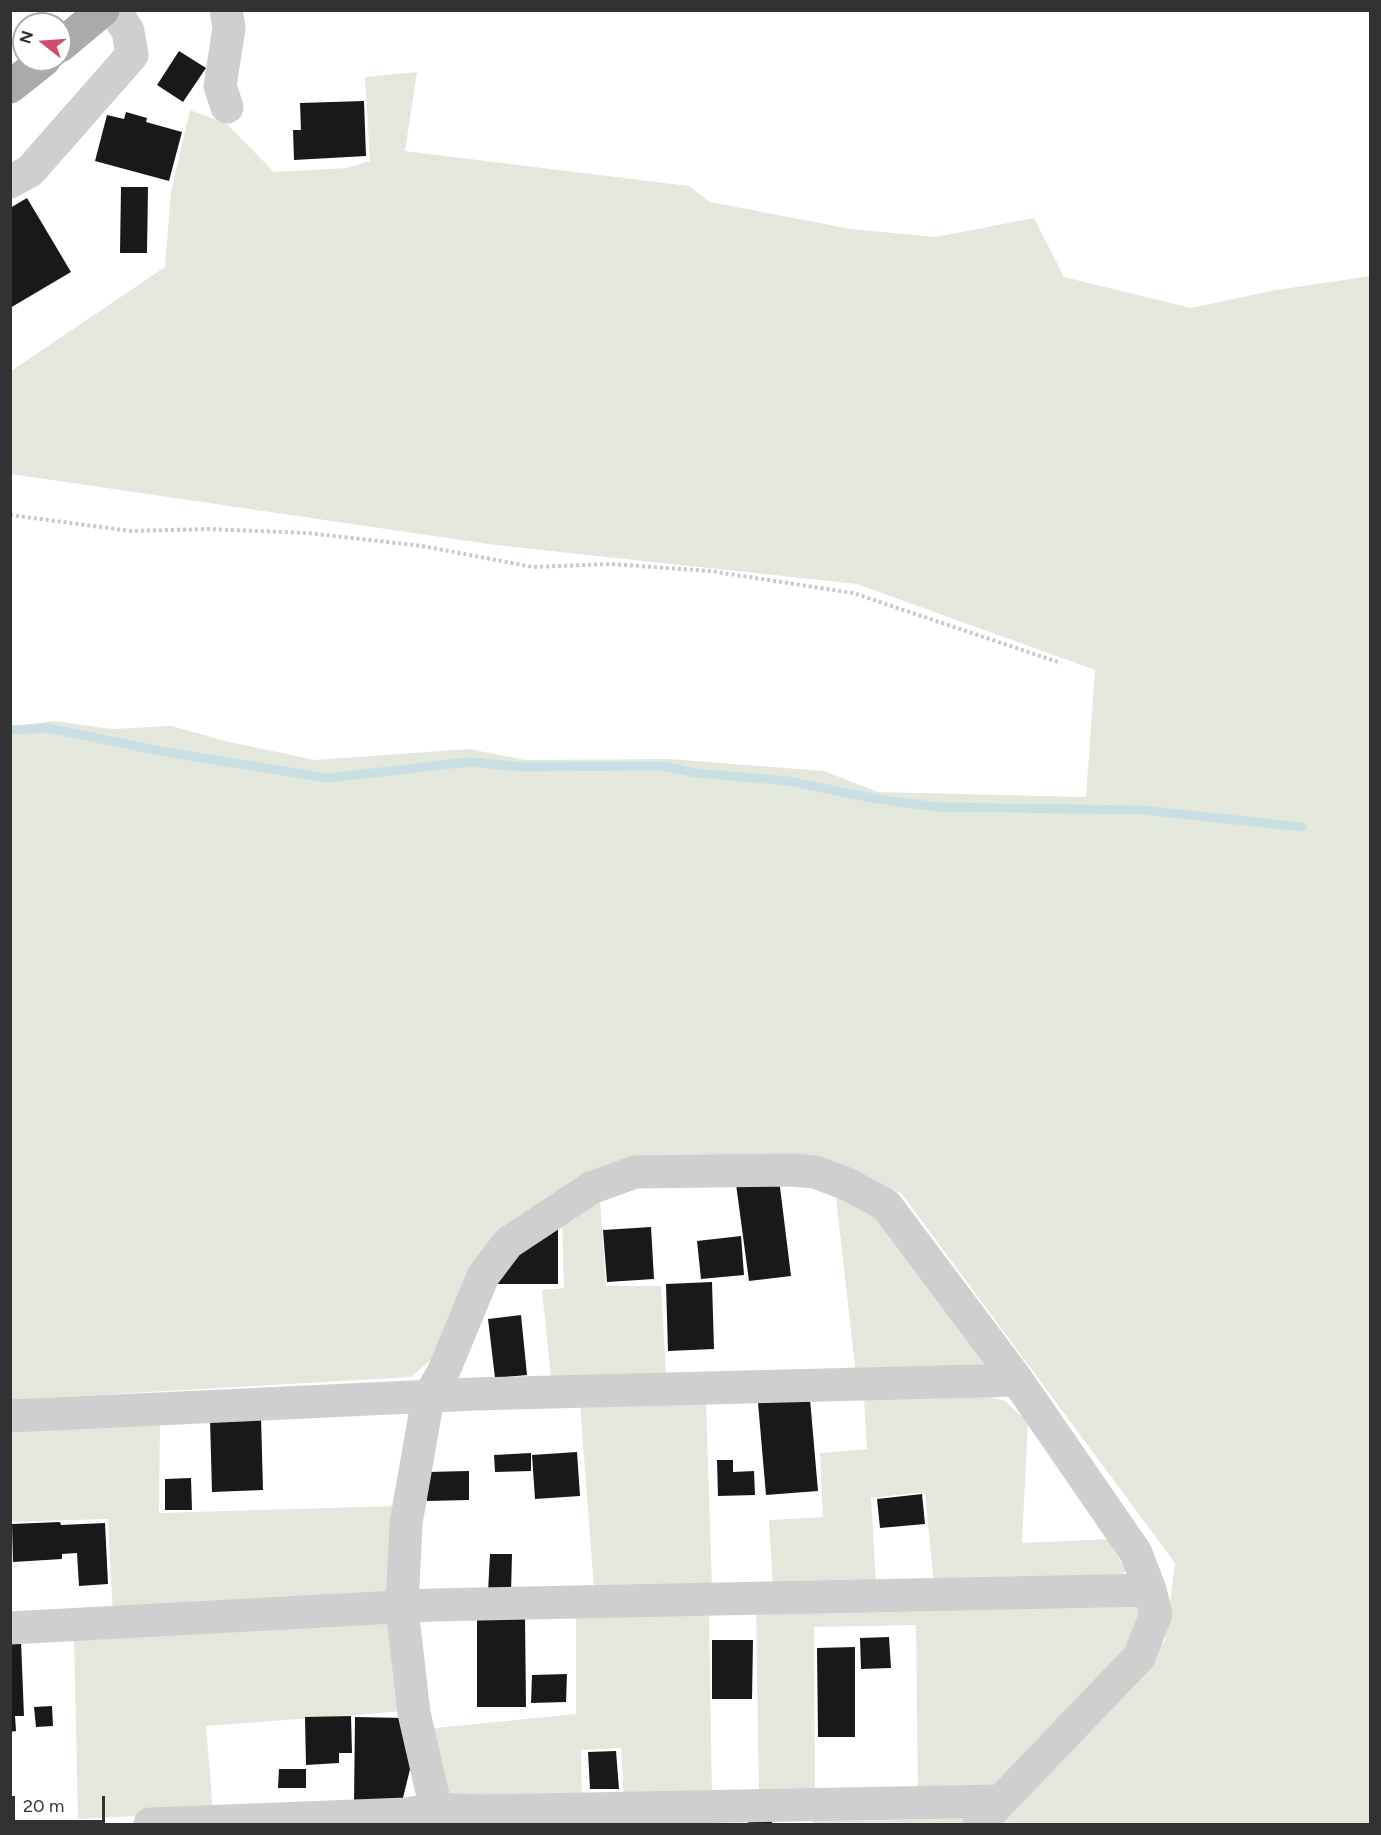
<!DOCTYPE html>
<html>
<head>
<meta charset="utf-8">
<style>
  body { margin:0 }
  #map { position:relative; width:1381px; height:1835px; overflow:hidden; background:#fff; font-family:Figtree,sans-serif }
  canvas { display:block }
  .frame { position:absolute; inset:0; border:12px solid #323232; pointer-events:none }
  .north { position:absolute; left:12px; top:12px; width:60px; height:60px; box-sizing:border-box; background:#fff; border:2px solid #adadad; border-radius:50%; rotate:287deg; font-size:16px; font-weight:700; line-height:24px; text-align:center; color:#323232 }
  .north::after { content:''; display:block; margin:auto; width:21px; height:27px; background:#d44a6b; clip-path:polygon(50% 0,100% 100%,50% 72%,0 100%) }
  .scale { position:absolute; left:12px; top:1796px; width:93px; height:27px; box-sizing:border-box; border:3px solid #323232; border-top:0; padding-left:8px; font-size:18px; line-height:21px; white-space:nowrap; color:#323232; -webkit-text-stroke:4px #fff; paint-order:stroke }
</style>
</head>
<body>
<div id="map">
<canvas width="1381" height="1835"></canvas>
<div class="frame"></div>
<div class="north">N</div>
<div class="scale">20 m</div>
</div>
<script>
const g = document.querySelector('canvas').getContext('2d');
g.lineJoin = 'round';
function fill(path, color) { g.fillStyle = color; g.fill(path, 'evenodd'); }
const toPath = rows => new Path2D(rows.map(r => 'M' + r).join(''));
function trace(path, color, width, dash) { g.strokeStyle = color; g.lineWidth = width; g.lineCap = dash ? 'butt' : 'round'; g.setLineDash(dash || []); g.stroke(path); }
fill(toPath([
  [417,72,405,151,689,186,710,202,851,229,936,237,1034,218,1064,277,1191,308,1276,290,1370,276,1370,1824,998,1824,1165,1641,1175,1563,901,1193,808,1156,577,1179,444,1348,411,1377,11,1400,11,727,53,721,112,729,172,726,225,741,315,760,469,749,525,760,670,759,824,771,878,792,1086,797,1095,670,857,584,495,545,11,474,11,371,165,267,171,192,190,110,227,124,274,172,346,168,370,161,365,77],
  [835,1189,893,1227,1002,1368,856,1375],
  [600,1199,606,1286,661,1286,666,1375,551,1377,542,1290,564,1288,562,1221],
  [980,1394,1005,1401,1028,1422,1022,1543,1108,1539,1126,1571,1115,1582,934,1586,925,1492,871,1498,876,1585,773,1588,769,1520,823,1517,820,1453,867,1449,864,1399],
  [706,1401,712,1588,594,1589,580,1404],
  [160,1421,159,1513,396,1506,390,1591,113,1617,108,1519,11,1522,10,1427],
  [1142,1602,1125,1662,999,1791,918,1793,916,1625,814,1627,815,1795,759,1795,756,1608],
  [709,1610,712,1798,624,1799,621,1748,581,1750,582,1800,446,1796,426,1729,576,1714,576,1615],
  [387,1624,396,1631,406,1711,206,1726,213,1812,78,1819,74,1636],
  [962,1812,968,1824,813,1824,812,1816]
]), '#e4e8dc');
trace(toPath([
  [10,730,47,728,165,752,328,778,469,762,522,767,663,766,696,773,788,781,877,799,938,807,1142,810,1302,827]
]), '#c9dfe4', 9);
fill(toPath([
  [179,51,206,68,183,102,157,85],
  [364,101,366,156,294,160,293,130,301,130,300,103],
  [126,112,147,118,146,122,182,132,169,181,95,161,107,115,124,119],
  [121,187,148,187,147,253,120,253],
  [27,198,71,272,10,308,10,208],
  [779,1179,791,1276,749,1281,736,1184],
  [558,1225,558,1284,490,1284,504,1265],
  [651,1227,654,1279,607,1282,603,1230],
  [741,1236,744,1275,701,1279,697,1241],
  [712,1282,714,1349,668,1351,666,1284],
  [521,1315,527,1375,495,1378,488,1319],
  [810,1399,818,1491,766,1495,758,1403],
  [261,1417,263,1490,212,1492,210,1419],
  [577,1452,580,1496,535,1499,532,1455],
  [531,1453,531,1471,495,1472,494,1455],
  [717,1460,733,1460,733,1472,754,1471,755,1495,718,1496],
  [469,1471,469,1500,427,1501,427,1472],
  [191,1478,192,1510,165,1510,165,1479],
  [922,1494,925,1524,880,1528,877,1499],
  [60,1522,61,1525,105,1523,108,1584,79,1586,77,1553,62,1554,62,1559,13,1562,12,1524],
  [490,1554,512,1554,511,1593,488,1592],
  [525,1618,526,1707,477,1707,477,1619],
  [889,1637,891,1668,861,1669,860,1638],
  [712,1640,753,1640,752,1699,712,1699],
  [10,1641,21,1641,24,1716,15,1716,16,1731,10,1732],
  [855,1647,855,1737,818,1737,817,1648],
  [567,1674,566,1702,531,1703,532,1675],
  [52,1706,53,1726,36,1727,34,1707],
  [351,1716,352,1753,339,1753,339,1763,306,1765,305,1717],
  [355,1717,405,1718,412,1761,402,1802,354,1803],
  [616,1751,619,1789,590,1789,588,1752],
  [279,1769,306,1769,306,1788,278,1788],
  [772,1821,772,1824,748,1824,748,1822]
]), '#191919');
trace(toPath([
  [10,515,131,531,208,529,308,533,422,546,533,567,610,564,710,571,853,593,1061,663]
]), '#c9c9c9', 4, [3, 3]);
trace(toPath([
  [226,10,229,28,220,86,227,107],
  [10,182,30,171,132,55,128,31,114,10],
  [10,1416,475,1394,1017,1380],
  [10,1628,433,1605,1150,1590],
  [150,1824,406,1814,436,1809,482,1811,998,1801],
  [442,1824,436,1809,414,1713,402,1608,406,1523,428,1398,443,1373,483,1276,508,1243,591,1188,635,1172,791,1170,815,1172,847,1184,886,1205,1017,1380,1136,1553,1150,1590,1156,1614,1139,1657,979,1824]
]), '#cfcfcf', 33);
trace(toPath([
  [60,46,103,10],
  [10,87,44,60]
]), '#aaa', 33);
</script>
</body>
</html>
